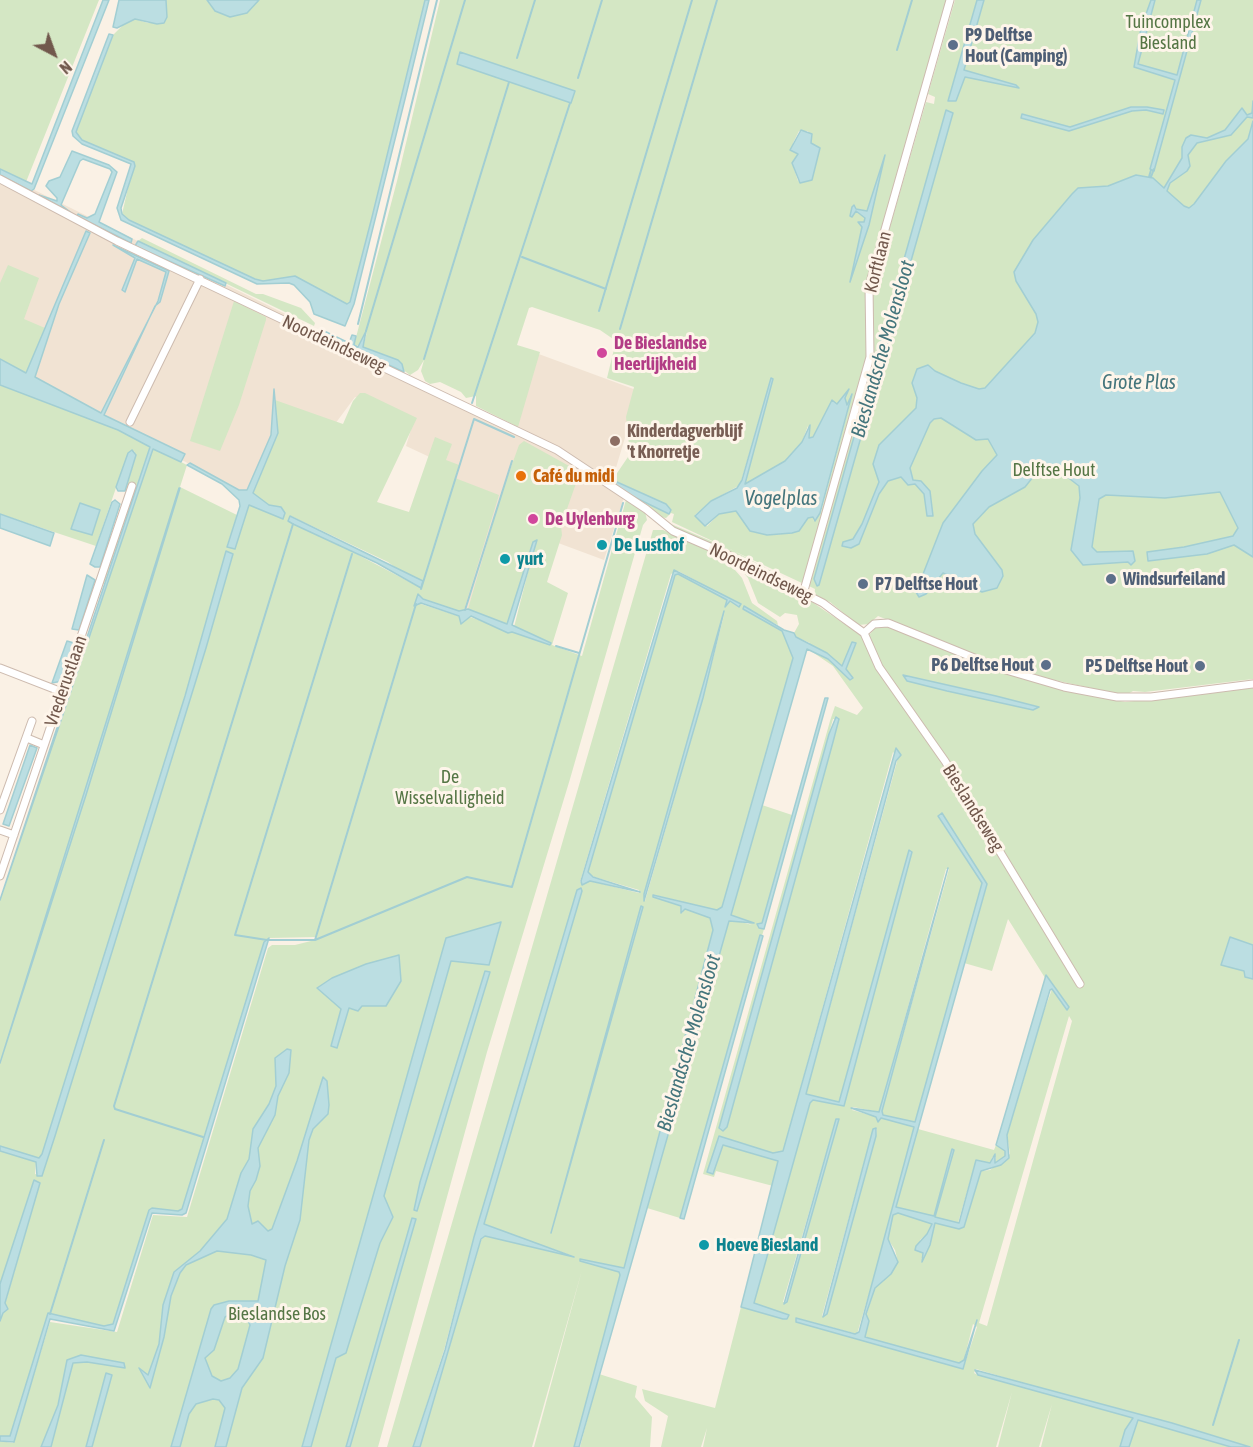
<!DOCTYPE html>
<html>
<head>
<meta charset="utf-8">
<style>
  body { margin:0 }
  #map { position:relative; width:1253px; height:1447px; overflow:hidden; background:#faf1e5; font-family:"Asap Condensed",sans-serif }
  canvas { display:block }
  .north { position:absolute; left:24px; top:24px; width:60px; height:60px; -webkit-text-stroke:4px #fef5ea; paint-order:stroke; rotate:139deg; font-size:16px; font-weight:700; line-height:24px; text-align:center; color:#71584c }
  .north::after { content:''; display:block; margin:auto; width:21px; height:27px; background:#71584c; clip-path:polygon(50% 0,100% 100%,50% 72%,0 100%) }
</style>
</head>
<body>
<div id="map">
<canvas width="1253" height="1447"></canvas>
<div class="north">N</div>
</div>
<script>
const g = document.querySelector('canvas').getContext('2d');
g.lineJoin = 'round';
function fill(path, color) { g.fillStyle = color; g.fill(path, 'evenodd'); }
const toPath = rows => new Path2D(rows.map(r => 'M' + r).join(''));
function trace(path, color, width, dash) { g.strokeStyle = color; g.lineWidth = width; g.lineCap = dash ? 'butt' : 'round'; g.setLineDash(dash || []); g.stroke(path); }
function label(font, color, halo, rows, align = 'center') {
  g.font = font + ' "Asap Condensed",sans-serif'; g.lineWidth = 6; g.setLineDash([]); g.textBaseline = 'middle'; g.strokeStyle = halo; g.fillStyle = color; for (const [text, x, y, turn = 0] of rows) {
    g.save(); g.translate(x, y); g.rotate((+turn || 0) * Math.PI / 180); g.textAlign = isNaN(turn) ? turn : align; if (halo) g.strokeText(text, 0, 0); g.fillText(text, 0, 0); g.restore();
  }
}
fill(toPath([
  [0,173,514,427,536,353,639,391,612,481,625,494,604,560,534,534,506,623,463,608,451,467,406,446,413,423,355,397,335,424,283,412,247,500,205,473,131,431,0,364]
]), '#f1e3d3');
fill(toPath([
  [0,0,99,0,26,182,0,169],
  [166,0,207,0,210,5,230,17,247,13,259,0,425,0,372,217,350,302,347,304,295,276,263,281,255,279,129,220,122,214,134,162,82,140,76,132,113,35,128,20,135,19,148,23,167,17],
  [440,0,947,0,868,280,868,356,804,584,672,522,674,514,671,513,666,518,660,517,611,482,630,454,626,417,634,387,607,378,616,341,600,330,532,307,529,308,517,345,540,352,518,427,476,406,476,396,466,398,461,392,440,382,430,384,425,381,421,371,424,360,418,370,410,375,382,354,365,349,363,347,367,332,360,346,354,345,397,181],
  [799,131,808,131,811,143,819,148,812,180,802,182,798,181,792,163,798,156,793,143],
  [771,378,745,484,785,461,802,442,808,426,809,438,813,437,832,400,837,404,848,390,845,400,847,406,850,397,850,403,821,512,814,521,813,517,808,518,802,526,781,534,767,535,750,531,736,511,719,514,707,526,695,515,711,501,740,485],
  [618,482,666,504,671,509,669,513,624,491,616,485],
  [955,0,1253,0,1253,679,1145,692,1133,691,1126,695,1114,693,1031,675,1000,661,997,664,878,616,869,624,858,625,830,602,814,597,815,589,809,586,871,363,872,289,926,102,934,104,935,97,928,94],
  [142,238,256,294,263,294,301,308,315,323,314,326,138,241],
  [8,265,39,278,24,319,45,328,26,373,0,359,0,283],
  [234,301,266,317,266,320,239,405,220,451,190,441],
  [0,385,118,430,150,447,104,584,101,583,127,492,125,491,136,455,134,451,128,453,96,546,0,514],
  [360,393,365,393,417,418,377,502,409,512,435,437,452,444,446,460,459,465,455,478,499,495,464,610,459,611,420,599,418,603,464,618,470,617,499,627,514,627,536,541,533,542,507,624,468,609,501,495,519,445,524,441,580,472,561,526,562,535,547,582,568,593,552,645,582,656,626,500,645,512,647,520,643,525,570,779,487,1052,378,1447,0,1447,0,1441,13,1443,50,1322,117,1332,153,1215,187,1217,268,948,272,945,295,945,315,940,316,937,269,938,264,942,182,1209,178,1211,153,1208,149,1210,113,1324,104,1326,48,1313,10,1436,0,1436,0,1321,3,1313,8,1309,5,1304,40,1183,34,1180,0,1284,0,1151,36,1161,35,1174,42,1176,233,554,226,552,185,696,42,1154,39,1158,0,1146,0,900,153,448,187,465,180,487,237,515,227,546,234,549,249,505,285,513,263,502,253,494,278,433,275,400,343,424,353,401],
  [291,516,388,562,403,573,423,581,421,588,328,539,293,524,288,521],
  [671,524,732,550,801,587,799,588,672,527],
  [653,530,663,530,705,547,727,561,742,578,752,603,777,621,778,625,743,609,782,631,793,658,722,907,717,910,654,895,653,897,682,906,682,913,685,908,710,918,713,930,624,1268,580,1259,619,1272,620,1275,575,1445,574,1447,534,1447,582,1270,532,1447,420,1447,481,1240,485,1236,573,1256,484,1225,582,889,577,890,474,1237,444,1350,413,1447,387,1447],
  [678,571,740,604,739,606,678,574,675,575,588,872,591,876,639,890,639,893,590,881,580,882,671,574],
  [725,611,703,698,645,901,644,894],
  [642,906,643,907,551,1233,641,907],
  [733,560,812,602,849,627,870,634,876,627,886,625,1060,689,1125,702,1253,688,1253,1447,1128,1447,1137,1417,976,1369,974,1373,978,1375,1134,1418,1125,1430,1120,1447,1041,1447,1052,1404,1039,1447,998,1447,1012,1392,996,1447,703,1447,707,1428,701,1447,661,1447,668,1416,645,1401,642,1389,715,1408,741,1307,784,1314,754,1303,810,1103,813,1100,844,1106,909,851,839,1102,806,1094,898,758,893,752,783,1151,773,1153,719,1136,713,1173,723,1145,778,1161,773,1186,716,1171,714,1177,703,1174,830,721,835,706,857,715,863,708,833,666,808,649,810,643,796,637,794,633,799,624,797,615,785,613,780,617,758,603,748,578],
  [833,719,839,719,727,1127,720,1130],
  [938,817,987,885,964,963,992,971,1008,919,1052,989,1029,1053,1030,1059,1007,1135,1010,1154,990,1170,981,1171,959,1229,935,1223,930,1245,921,1260,924,1253,921,1251,920,1240,927,1234,932,1224,898,1213,893,1215,888,1239,895,1250,898,1262,891,1274,875,1288,866,1315,868,1326,864,1334,869,1339,959,1363,964,1360,973,1324,977,1327,963,1369,797,1322,796,1318,857,1334,892,1216,914,1127,881,1118,879,1121,877,1117,852,1110,853,1107,879,1112,946,869,949,869,882,1111,882,1115,915,1122,982,883],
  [1069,1016,1072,1021,987,1326,979,1323],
  [836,1119,838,1119,787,1302,783,1302],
  [873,1129,877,1129,876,1136,827,1314,822,1316],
  [762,805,792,815,762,923,758,924,764,929,680,1218,647,1208,729,921,731,919,752,925,731,915],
  [918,1129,994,1150,996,1145,1005,1151,1005,1156,995,1163,996,1157,992,1157,991,1164,976,1160,958,1223,935,1218,953,1149,934,1217,895,1207],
  [599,1374,637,1386,635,1397,652,1417,650,1447,580,1447]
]), '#d4e7c4');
const water = toPath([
  [103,0,109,0,34,189,31,191,0,175,0,169,32,184,103,0],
  [119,0,166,0,167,17,164,23,157,24,135,19,117,28,113,27,119,0],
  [207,0,259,0,247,13,230,17,215,11,207,0],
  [425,0,429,0,405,99,354,304,345,326,314,314,310,302,294,285,289,283,257,284,121,220,117,208,131,164,82,144,73,136,72,131,109,34,113,35,76,132,82,140,134,162,135,166,121,208,122,214,129,220,255,279,263,281,295,276,347,304,350,302,372,217,425,0],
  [977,0,984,0,964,70,1016,85,1019,88,965,77,956,101,948,101,977,0],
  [1151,0,1155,0,1138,64,1177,75,1197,0,1201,0,1154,171,1150,169,1175,80,1134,67,1141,28,1151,0],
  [460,52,575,91,571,103,457,64,460,52],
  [1253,101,1253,118,1247,117,1231,135,1197,143,1188,155,1190,166,1187,171,1170,183,1167,191,1184,206,1189,208,1194,204,1226,161,1248,139,1253,121,1253,557,1234,545,1207,554,1148,561,1147,552,1184,547,1233,536,1238,528,1220,492,1165,498,1106,495,1099,499,1092,547,1097,552,1133,551,1135,561,1131,565,1128,562,1083,565,1071,550,1080,498,1079,486,1066,476,1037,472,1025,487,989,507,973,524,975,534,1002,570,1003,576,997,588,982,592,943,573,926,594,919,597,916,592,943,523,982,471,997,455,988,439,976,440,941,418,934,419,930,423,910,468,913,480,921,481,930,491,933,516,927,516,924,494,915,484,908,485,901,477,888,481,879,494,859,544,851,548,842,546,843,542,853,539,862,524,879,482,873,464,879,445,916,408,917,398,912,383,917,369,928,365,935,371,961,383,979,389,985,388,1035,333,1038,322,1036,314,1016,281,1014,272,1033,240,1072,194,1078,188,1108,186,1136,175,1153,178,1164,188,1182,158,1182,147,1186,138,1191,135,1207,138,1225,130,1242,108,1247,115,1252,113,1253,101],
  [1131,107,1147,107,1164,110,1163,114,1146,110,1132,111,1069,131,1021,118,1022,114,1070,127,1131,107],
  [946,110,953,113,819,585,817,586,814,579,946,110],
  [801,130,812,134,811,143,820,148,812,180,800,183,792,163,798,154,790,150,801,130],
  [72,151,109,165,117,172,99,222,132,239,131,243,77,216,78,214,87,218,95,214,112,172,110,169,83,159,80,161,61,205,73,214,39,195,57,201,57,198,46,186,49,181,60,177,72,151],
  [885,155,869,225,850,282,862,227,858,222,864,222,865,218,856,211,852,217,850,216,852,207,854,205,856,209,867,211,885,155],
  [86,231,90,233,59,304,35,377,101,413,158,301,166,272,137,259,125,292,122,290,135,258,113,245,169,271,160,302,155,306,104,415,185,454,181,462,153,449,0,900,150,447,118,430,0,385,0,359,26,373,86,231],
  [138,241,226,283,225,286,135,246,138,241],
  [320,329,349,343,352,335,356,336,354,345,358,347,366,331,363,347,398,360,402,364,404,372,319,333,320,329],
  [771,378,773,379,745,484,785,461,802,442,810,425,809,438,813,437,832,400,837,404,849,389,845,398,847,405,852,394,820,513,815,521,813,517,808,518,799,531,792,533,767,535,750,531,736,511,719,514,705,526,695,516,711,501,737,488,742,480,771,378],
  [274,389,278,433,253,493,269,505,281,507,285,513,283,519,249,505,235,549,227,547,240,506,239,500,222,484,187,465,190,463,239,490,247,490,271,435,274,389],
  [132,450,136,455,125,491,118,491,116,487,128,453,132,450],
  [617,482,666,504,671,510,669,514,628,494,615,485,617,482],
  [179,488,180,488,86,795,0,1063,179,488],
  [115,500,120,504,100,567,95,567,90,564,112,502,115,500],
  [80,503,100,510,92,535,71,529,80,503],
  [0,514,54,533,50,546,0,528,0,514],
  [290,516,423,581,421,588,377,563,293,524,288,521,290,516],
  [537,540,512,625,551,643,550,645,512,632,508,633,471,616,461,624,459,616,421,603,414,606,418,594,423,599,459,611,468,609,507,624,533,542,537,540],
  [226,551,233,554,206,648,55,1136,42,1176,37,1176,36,1162,0,1151,0,1146,39,1158,42,1154,185,696,226,551],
  [674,570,741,604,739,607,730,601,725,607,727,600,678,574,675,575,588,872,593,877,640,892,590,881,582,885,581,881,674,570],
  [87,575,95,580,79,630,72,629,87,575],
  [744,606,784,630,794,633,796,637,827,653,842,666,852,642,856,643,846,669,853,678,850,680,828,659,807,649,731,915,754,923,729,921,579,1447,574,1447,620,1275,619,1272,580,1261,580,1259,624,1268,713,930,710,918,685,909,681,913,681,906,653,897,653,895,717,910,722,907,793,658,782,631,743,609,744,606],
  [724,611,703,698,644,901,644,894,724,611],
  [67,641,74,643,62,681,52,683,67,641],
  [903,675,996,696,1039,707,1033,710,947,691,907,681,903,675],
  [825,698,828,698,764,929,759,928,757,924,762,923,825,698],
  [836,717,839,719,833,742,727,1127,723,1131,719,1128,829,734,836,717],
  [30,745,37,748,9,826,3,824,30,745],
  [896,748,901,755,896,761,806,1094,839,1102,909,850,912,852,844,1106,813,1100,810,1103,754,1303,789,1315,787,1319,783,1319,741,1307,778,1161,723,1145,713,1174,707,1172,719,1136,773,1153,783,1151,896,748],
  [942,813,987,884,896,1207,934,1216,952,1149,954,1150,935,1217,959,1223,976,1160,990,1163,995,1154,995,1163,1005,1156,1005,1151,996,1145,1046,975,1069,1007,1067,1010,1052,989,1050,990,1007,1135,1009,1158,1001,1165,981,1171,964,1227,959,1229,935,1223,930,1245,922,1262,923,1253,915,1250,916,1246,927,1234,932,1224,898,1213,893,1215,888,1239,898,1262,891,1274,875,1288,866,1314,869,1321,865,1337,959,1363,964,1360,977,1320,963,1369,796,1322,796,1318,855,1334,859,1332,914,1127,881,1118,878,1122,876,1117,851,1108,879,1112,948,868,882,1111,883,1115,915,1122,982,883,938,816,942,813],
  [581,888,582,891,484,1224,574,1257,485,1236,481,1239,420,1447,413,1447,445,1350,474,1237,577,890,581,888],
  [641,906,643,907,551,1233,641,906],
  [501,922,489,965,451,961,384,1196,393,1217,380,1243,346,1353,336,1358,311,1447,302,1447,446,938,501,922],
  [760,935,763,936,684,1219,680,1218,760,935],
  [1230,937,1253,945,1253,979,1245,977,1244,971,1221,965,1230,937],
  [269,938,186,1213,182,1215,152,1213,114,1331,50,1319,14,1442,0,1441,0,1436,10,1436,48,1313,104,1326,113,1324,149,1210,152,1208,178,1211,182,1209,264,942,269,938],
  [399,955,401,981,386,1006,362,1006,358,1011,349,1008,337,1048,331,1046,341,1009,317,988,332,978,366,964,399,955],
  [485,971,490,972,417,1211,414,1210,420,1182,485,971],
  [287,1049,291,1050,289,1073,278,1096,275,1115,258,1148,260,1166,256,1180,250,1191,248,1206,252,1224,258,1221,268,1231,272,1229,297,1161,323,1077,327,1081,329,1105,328,1114,313,1129,309,1140,300,1220,285,1266,263,1358,242,1388,226,1447,215,1447,225,1408,219,1400,213,1399,196,1404,189,1414,180,1447,171,1447,211,1309,214,1305,229,1301,258,1301,266,1260,251,1255,217,1251,186,1265,180,1273,171,1296,164,1337,150,1388,139,1368,148,1375,159,1344,163,1305,174,1272,200,1251,227,1219,241,1173,249,1159,253,1129,269,1104,276,1086,275,1058,287,1049],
  [235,1312,245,1315,250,1325,238,1369,230,1378,221,1381,212,1376,205,1358,214,1350,225,1317,235,1312],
  [836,1119,839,1119,787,1302,784,1304,836,1119],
  [876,1128,876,1136,827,1314,823,1317,873,1129,876,1128],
  [34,1180,40,1183,5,1303,8,1309,3,1313,0,1321,0,1284,34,1180],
  [412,1218,416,1219,350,1447,346,1447,412,1218],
  [81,1355,124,1363,125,1368,87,1362,73,1363,51,1447,41,1447,58,1405,67,1360,81,1355],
  [975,1370,1172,1423,1250,1447,1231,1447,1138,1420,1129,1447,1120,1447,1125,1430,1133,1418,978,1375,975,1370],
  [106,1373,112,1375,92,1447,86,1447,106,1373]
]);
fill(water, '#bbdee2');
trace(water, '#a2ced3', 1.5);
trace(toPath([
  [897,50,912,0],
  [517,58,535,0],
  [578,78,602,0],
  [1149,177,1151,170],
  [1151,177,1154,169],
  [522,257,606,289],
  [599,311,692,0],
  [358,324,437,0],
  [620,329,717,0],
  [366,331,465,0],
  [424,359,509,82],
  [472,403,570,103],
  [352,554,235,935,267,940,315,940,467,877,512,887,623,503],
  [421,589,474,419,514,437],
  [465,610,512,461],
  [556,646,579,653],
  [315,940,416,604],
  [203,1137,115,1109,114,1106,293,524],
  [50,1314,104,1140],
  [1213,1425,1239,1340]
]), '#a2ced3', 2);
const street = toPath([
  [0,179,117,241,557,450,646,509,673,531,726,554,823,603,839,615,864,633,879,667,945,761,1080,984],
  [130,422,200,279],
  [803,594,870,357,869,286,950,0],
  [864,633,874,624,888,623,999,668,1064,687,1117,697,1151,697,1253,684],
  [0,668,62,692],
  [27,738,44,745],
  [0,810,32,721],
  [0,830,14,835],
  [0,876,132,486]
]);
trace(street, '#cdbbaf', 9);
trace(street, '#fff', 7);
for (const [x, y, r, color] of [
  [953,45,6,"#5c6f8a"],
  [602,353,6,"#d1479c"],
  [615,441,6,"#8d6e63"],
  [521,476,6,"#e8710a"],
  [533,519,6,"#d1479c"],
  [602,545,6,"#0f9aa8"],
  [505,559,6,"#0f9aa8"],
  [1111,579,6,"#5c6f8a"],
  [863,584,6,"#5c6f8a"],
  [1046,665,6,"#5c6f8a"],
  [1200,666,6,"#5c6f8a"],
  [704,1245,6,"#0f9aa8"]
]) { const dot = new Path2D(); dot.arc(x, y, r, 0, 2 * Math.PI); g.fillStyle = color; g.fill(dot); trace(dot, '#fef5ea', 2); }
label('18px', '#557645', '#fef5ea', [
  ["Tuincomplex",1168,22],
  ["Biesland",1168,43],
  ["Delftse Hout",1054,470],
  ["De",450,777],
  ["Wisselvalligheid",450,798],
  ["Bieslandse Bos",277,1314]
]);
label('bold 18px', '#4e5e75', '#fef5ea', [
  ["P9 Delftse",965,35],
  ["Hout (Camping)",965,56],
  ["Windsurfeiland",1123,579],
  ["P7 Delftse Hout",875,584],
  ["P6 Delftse Hout",1034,665,"right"],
  ["P5 Delftse Hout",1188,666,"right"]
], 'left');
label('18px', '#71584c', '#fef5ea', [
  ["Korftlaan",878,262,-76],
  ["Noordeindseweg",334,344,25],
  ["Noordeindseweg",761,573,26],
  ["Vrederustlaan",66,681,-71],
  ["Bieslandseweg",973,808,58]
]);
label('bold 18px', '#b23c85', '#fef5ea', [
  ["De Bieslandse",614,343],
  ["Heerlijkheid",614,364],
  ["De Uylenburg",545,519]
], 'left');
label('bold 18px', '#785e54', '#fef5ea', [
  ["Kinderdagverblijf",627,431],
  ["'t Knorretje",627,452]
], 'left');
label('bold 18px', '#c56008', '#fef5ea', [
  ["Café du midi",533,476]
], 'left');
label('bold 18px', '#0d838f', '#fef5ea', [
  ["De Lusthof",614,545],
  ["yurt",517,559],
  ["Hoeve Biesland",716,1245]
], 'left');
label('italic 20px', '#44757c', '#fef5ea', [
  ["Bieslandsche Molensloot",883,349,-74],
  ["Grote Plas",1139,383],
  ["Vogelplas",781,499],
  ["Bieslandsche Molensloot",689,1043,-74]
]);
</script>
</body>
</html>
